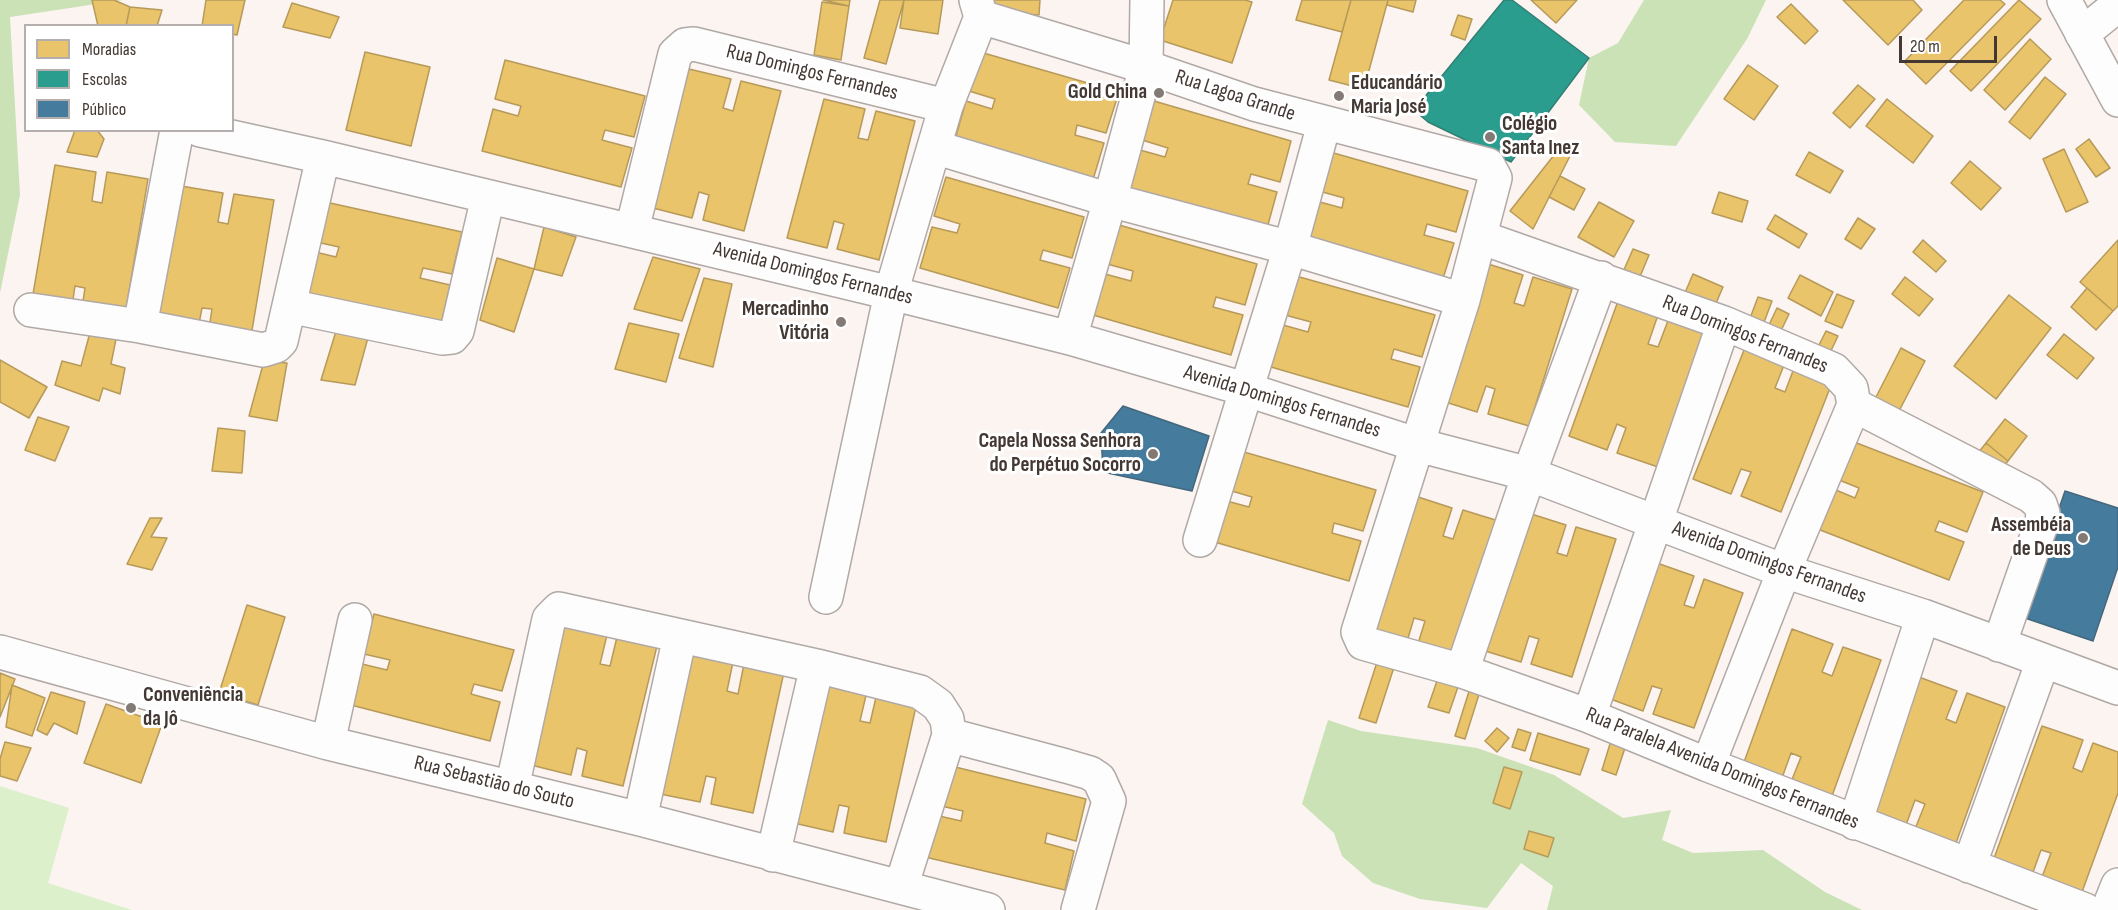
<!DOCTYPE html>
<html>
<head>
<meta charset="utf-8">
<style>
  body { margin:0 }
  #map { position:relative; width:2118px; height:910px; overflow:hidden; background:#fbf4f1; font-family:"Sofia Sans Condensed",sans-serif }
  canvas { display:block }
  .legend { position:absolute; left:24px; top:24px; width:210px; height:108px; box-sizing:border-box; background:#fff; border:2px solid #b4afad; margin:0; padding:8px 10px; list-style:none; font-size:18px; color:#433833 }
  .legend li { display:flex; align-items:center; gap:12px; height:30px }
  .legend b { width:30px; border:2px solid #b4afad }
  .scale { position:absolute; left:1899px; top:36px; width:98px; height:27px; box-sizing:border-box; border:3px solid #433833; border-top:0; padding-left:8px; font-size:18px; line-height:21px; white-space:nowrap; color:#433833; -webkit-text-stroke:4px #fff; paint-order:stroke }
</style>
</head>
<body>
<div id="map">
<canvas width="2118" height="910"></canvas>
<ul class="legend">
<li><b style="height:16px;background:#e9c46a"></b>Moradias</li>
<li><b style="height:16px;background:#2a9d8f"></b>Escolas</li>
<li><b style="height:16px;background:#457b9d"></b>Público</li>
</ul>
<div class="scale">20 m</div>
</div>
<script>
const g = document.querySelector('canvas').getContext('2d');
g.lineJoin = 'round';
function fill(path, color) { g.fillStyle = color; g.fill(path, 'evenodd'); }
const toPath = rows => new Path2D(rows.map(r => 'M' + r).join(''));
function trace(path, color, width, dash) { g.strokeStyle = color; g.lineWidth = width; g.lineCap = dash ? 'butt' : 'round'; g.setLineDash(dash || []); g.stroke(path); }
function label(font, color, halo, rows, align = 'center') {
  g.font = font + ' "Sofia Sans Condensed",sans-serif'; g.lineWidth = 6; g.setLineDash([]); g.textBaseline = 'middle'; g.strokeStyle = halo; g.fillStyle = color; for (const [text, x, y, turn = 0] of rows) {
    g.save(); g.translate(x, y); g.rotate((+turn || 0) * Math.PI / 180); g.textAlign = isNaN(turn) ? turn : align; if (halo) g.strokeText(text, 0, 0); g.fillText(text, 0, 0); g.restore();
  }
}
fill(toPath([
  [0,786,69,808,48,883,132,910,0,910]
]), '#ddf0cc');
fill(toPath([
  [0,0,123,0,10,17,20,195,0,293],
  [1644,0,1766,0,1747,39,1676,146,1615,142,1579,105,1589,58,1618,43],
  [1328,720,1361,731,1477,748,1554,775,1623,818,1671,810,1662,840,1693,853,1763,850,1825,892,1862,910,1547,910,1553,886,1521,863,1487,908,1420,899,1373,883,1342,856,1334,833,1302,804]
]), '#cae2b6');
const homes = toPath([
  [92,0,114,0,130,7,126,26,98,26,92,0],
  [206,0,245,0,237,35,232,34,232,26,202,26,206,0],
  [823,0,850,0,849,6,823,0],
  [880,0,904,0,886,64,864,58,880,0],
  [904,0,943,0,938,34,900,28,904,0],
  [991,0,1040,0,1039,15,990,12,991,0],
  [1173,0,1245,0,1252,2,1232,63,1160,40,1173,0],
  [1302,0,1351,0,1342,32,1296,20,1302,0],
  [1351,0,1388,0,1364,89,1329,80,1351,0],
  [1388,0,1416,0,1413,12,1387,5,1388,0],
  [1531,0,1577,0,1556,23,1531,0],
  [1843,0,1913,0,1922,10,1888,45,1843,0],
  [1964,0,2000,0,2005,4,1926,84,1904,62,1964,0],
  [2019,0,2041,19,1971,91,1950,71,2019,0],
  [822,2,849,6,841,60,814,55,822,2],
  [292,3,339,17,330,38,283,27,292,3],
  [1791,4,1818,31,1805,44,1777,17,1791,4],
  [130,7,162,10,157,26,126,26,130,7],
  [1458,15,1472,19,1465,40,1451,35,1458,15],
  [2030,39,2051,59,2005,110,1984,90,2030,39],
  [365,52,430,67,411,146,346,130,365,52],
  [980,52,1119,92,1106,133,1077,125,1075,135,1104,143,1092,183,954,143,966,101,992,109,995,99,969,91,980,52],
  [505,60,645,96,634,137,605,130,602,140,632,148,621,187,482,151,493,109,518,116,521,106,495,99,505,60],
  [1748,65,1778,86,1754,120,1724,99,1748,65],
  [689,69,731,79,723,108,733,111,741,81,781,91,744,231,703,220,709,195,699,192,692,218,653,208,689,69],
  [2045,77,2066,94,2030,139,2009,122,2045,77],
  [1858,85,1875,99,1850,128,1833,113,1858,85],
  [824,99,865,109,858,138,868,140,876,111,915,121,879,260,837,249,844,224,834,221,827,248,787,238,824,99],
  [1887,99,1933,136,1913,163,1866,126,1887,99],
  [1154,101,1291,141,1280,182,1251,174,1248,184,1277,192,1266,232,1128,192,1140,150,1165,157,1168,148,1142,140,1154,101],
  [75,130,97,130,104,139,97,157,67,152,75,130],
  [2089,139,2110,168,2096,177,2076,149,2089,139],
  [2064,149,2088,202,2066,212,2043,159,2064,149],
  [1558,150,1571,154,1533,229,1510,211,1558,150],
  [1330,152,1468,191,1456,232,1427,224,1424,235,1454,243,1442,282,1304,242,1316,201,1342,208,1344,198,1319,191,1330,152],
  [1809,152,1843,171,1830,193,1796,175,1809,152],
  [1970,161,2001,188,1981,210,1951,183,1970,161],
  [55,165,96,172,92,201,102,203,107,172,148,179,124,321,81,314,85,288,75,286,71,313,31,306,55,165],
  [1560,176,1585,189,1574,210,1549,197,1560,176],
  [946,177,1084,217,1072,258,1043,250,1040,260,1070,268,1058,308,920,268,932,227,957,233,960,224,934,216,946,177],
  [181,186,223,193,218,222,228,224,234,194,274,200,250,342,208,335,212,309,202,308,197,334,157,328,181,186],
  [1719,192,1748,201,1742,222,1712,213,1719,192],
  [321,201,462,232,452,274,423,268,420,278,450,285,441,325,301,293,311,251,336,257,339,247,312,241,321,201],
  [1599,202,1634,221,1614,257,1578,237,1599,202],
  [1775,215,1807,234,1799,248,1767,229,1775,215],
  [1858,218,1875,229,1861,249,1845,239,1858,218],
  [1119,225,1257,264,1245,305,1216,297,1213,307,1243,315,1231,355,1093,315,1105,274,1131,281,1133,271,1107,264,1119,225],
  [544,227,576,237,562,276,534,269,544,227],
  [1923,240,1946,261,1936,272,1913,252,1923,240],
  [2118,240,2118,306,2113,311,2080,282,2118,240],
  [1633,249,1649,255,1639,279,1623,272,1633,249],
  [653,257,700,269,682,321,634,309,653,257],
  [497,258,534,269,514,332,480,320,497,258],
  [1482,262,1523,275,1514,303,1524,306,1533,277,1572,289,1529,426,1488,414,1495,389,1486,386,1477,412,1439,400,1482,262],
  [1693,274,1723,287,1714,308,1684,295,1693,274],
  [1800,275,1833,292,1821,316,1788,298,1800,275],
  [1296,276,1435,315,1422,357,1394,349,1391,359,1420,367,1408,407,1271,367,1283,325,1308,332,1311,322,1285,315,1296,276],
  [1905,277,1933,299,1919,316,1892,294,1905,277],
  [704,278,732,284,713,367,679,358,704,278],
  [2087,288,2113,311,2096,330,2071,307,2087,288],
  [1837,294,1854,301,1842,328,1825,321,1837,294],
  [2009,295,2051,328,1996,399,1954,366,2009,295],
  [1758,297,1772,301,1763,325,1749,321,1758,297],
  [1618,301,1658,315,1648,344,1658,347,1669,318,1707,332,1658,467,1617,453,1626,428,1617,424,1607,450,1569,436,1618,301],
  [1777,308,1789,314,1779,335,1767,329,1777,308],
  [629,323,679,334,666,382,615,369,629,323],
  [92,325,118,329,111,364,125,368,120,394,103,388,99,401,55,385,62,361,81,366,92,325],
  [337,328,369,334,355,385,321,380,337,328],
  [1826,331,1838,336,1827,359,1815,353,1826,331],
  [2064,334,2094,358,2077,379,2047,355,2064,334],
  [1746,345,1786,360,1775,388,1785,392,1796,363,1834,378,1781,512,1741,496,1751,472,1741,469,1731,494,1693,479,1746,345],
  [1901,348,1925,361,1898,413,1874,401,1901,348],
  [0,360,47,387,29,418,0,402,0,360],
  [264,361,287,363,277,421,249,416,264,361],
  [38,417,69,427,55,461,25,450,38,417],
  [2005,419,2027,436,2008,461,1986,443,2005,419],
  [218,428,245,431,242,473,212,471,218,428],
  [1849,440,1983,492,1967,532,1939,521,1935,531,1964,542,1949,580,1815,528,1831,488,1855,498,1859,488,1834,478,1849,440],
  [1986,443,2008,461,2001,470,1978,453,1986,443],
  [1237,450,1376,490,1363,531,1334,523,1332,533,1361,541,1349,581,1211,541,1223,500,1249,507,1252,497,1225,489,1237,450],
  [1412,495,1452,508,1443,536,1453,539,1463,510,1502,522,1457,660,1417,647,1425,621,1414,618,1406,645,1367,632,1412,495],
  [1525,512,1566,525,1557,553,1567,556,1576,527,1616,539,1572,677,1531,664,1539,639,1529,636,1521,662,1482,650,1525,512],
  [150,518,162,518,151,537,167,538,152,570,127,564,150,518],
  [1654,562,1694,576,1684,605,1694,608,1704,579,1743,593,1694,728,1653,714,1662,689,1652,686,1643,711,1605,697,1654,562],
  [247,605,285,617,258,705,219,693,247,605],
  [374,614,514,650,502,691,474,684,471,694,500,702,490,741,351,705,362,664,387,670,390,660,364,654,374,614],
  [565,625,607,635,600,664,610,666,617,637,657,646,623,786,582,776,587,751,577,748,571,775,531,765,565,625],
  [1792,629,1833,644,1822,672,1832,676,1843,647,1881,660,1832,796,1791,782,1801,757,1791,753,1782,778,1743,765,1792,629],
  [692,653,733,662,727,691,738,694,744,664,784,672,753,813,711,804,716,778,706,776,700,802,660,794,692,653],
  [1379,656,1396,661,1376,723,1359,718,1379,656],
  [0,673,15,679,0,717,0,673],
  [1916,676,1957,691,1946,719,1956,723,1967,693,2005,707,1956,843,1915,829,1925,804,1915,800,1906,825,1867,812,1916,676],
  [1438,678,1459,684,1449,713,1428,707,1438,678],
  [825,682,867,691,860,721,870,723,877,693,917,702,886,842,844,833,849,807,839,805,833,832,794,823,825,682],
  [12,685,45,698,32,736,6,727,12,685],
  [1471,685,1481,688,1465,739,1455,736,1471,685],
  [51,692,85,702,77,734,54,723,47,735,37,730,51,692],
  [106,704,162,724,141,783,84,763,106,704],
  [2042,726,2083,740,2073,768,2082,772,2093,743,2118,752,2118,793,2082,892,2042,877,2051,853,2041,850,2032,875,1993,861,2042,726],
  [1497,728,1509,738,1497,752,1485,741,1497,728],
  [1518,729,1531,733,1525,751,1512,747,1518,729],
  [1538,733,1589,749,1580,775,1530,760,1538,733],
  [1613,734,1628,739,1616,775,1602,770,1613,734],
  [5,742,31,748,17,781,0,776,0,759,5,742],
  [947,765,1086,799,1076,841,1047,833,1045,843,1074,851,1065,890,925,857,935,815,961,821,963,811,937,805,947,765],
  [1504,767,1522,772,1510,809,1493,803,1504,767],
  [1529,831,1554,838,1548,857,1524,849,1529,831]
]);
fill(homes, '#e9c46a');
trace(homes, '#b79a5a', 1.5);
const schools = toPath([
  [1504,0,1512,0,1589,58,1511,162,1428,122,1414,110,1504,0]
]);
fill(schools, '#2a9d8f');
trace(schools, '#327f73', 1.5);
const public = toPath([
  [1123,406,1209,436,1192,491,1103,472,1101,433,1123,406],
  [2065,491,2118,508,2118,567,2093,641,2022,617,2065,491]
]);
fill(public, '#457b9d');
trace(public, '#44677d', 1.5);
const minor = toPath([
  [981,17,1146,67,1254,104,1488,165,1495,178,1463,300],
  [2082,34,2118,5],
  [177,130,140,326,263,350,276,346,281,341,323,157],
  [200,130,323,157,891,293,1070,338,1248,390,1418,445,1529,474,1784,571,1923,616,2118,688],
  [934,147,1110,200,1146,67,1147,0],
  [632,230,675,54,685,45,694,44,946,106],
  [1480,237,1724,323,1834,370,1851,388,1854,405,1784,571,1708,765],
  [289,306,442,338,452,337,457,331,488,197],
  [31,310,140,326],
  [1070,338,1110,200,1290,248,1324,124],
  [1854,405,2031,496,2040,504,2043,513,2042,522,1999,645],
  [1200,540,1290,248,1463,300,1358,632,1363,643,1462,671,1589,716,1708,765,2085,910],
  [826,597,891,293,946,106,981,17,976,0],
  [0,652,328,743,640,819,988,910],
  [1462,671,1529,474,1601,278],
  [1589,716,1724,323],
  [949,735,1066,766,1090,773,1099,779,1109,801,1078,910],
  [328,743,355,620],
  [512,788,549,619,559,609,817,666,920,692,938,705,947,719,949,735,901,887],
  [640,819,680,636],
  [1855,823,1923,616],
  [773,855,817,666],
  [1969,866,2043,661],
  [2108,910,2118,885]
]);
const secondary = toPath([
  [2064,0,2118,100]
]);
trace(minor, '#b0a9a5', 36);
trace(secondary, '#b0a9a5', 36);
trace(minor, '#fefdfd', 33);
trace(secondary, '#fefdfd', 33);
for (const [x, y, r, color] of [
  [1159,93,6,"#837a76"],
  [1339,96,6,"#837a76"],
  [1490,137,6,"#837a76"],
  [841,322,6,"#837a76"],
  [1153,454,6,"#837a76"],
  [2083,538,6,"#837a76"],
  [131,708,6,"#837a76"]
]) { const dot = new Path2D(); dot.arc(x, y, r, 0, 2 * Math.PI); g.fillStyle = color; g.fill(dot); trace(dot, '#fff', 2); }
label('21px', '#433833', '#fff', [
  ["Rua Domingos Fernandes",812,73,14],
  ["Rua Lagoa Grande",1235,96,18],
  ["Avenida Domingos Fernandes",813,274,14],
  ["Rua Domingos Fernandes",1745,335,22],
  ["Avenida Domingos Fernandes",1282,402,17],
  ["Avenida Domingos Fernandes",1769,563,20],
  ["Rua Paralela Avenida Domingos Fernandes",1722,769,22],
  ["Rua Sebastião do Souto",494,783,14]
]);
label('bold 21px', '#433833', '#fff', [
  ["Educandário",1351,84,"left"],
  ["Maria José",1351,108,"left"],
  ["Gold China",1147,93],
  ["Colégio",1502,125,"left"],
  ["Santa Inez",1502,149,"left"],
  ["Mercadinho",829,310],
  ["Vitória",829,334],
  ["Capela Nossa Senhora",1141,442],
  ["do Perpétuo Socorro",1141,466],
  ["Assembéia",2071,526],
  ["de Deus",2071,550],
  ["Conveniência",143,696,"left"],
  ["da Jô",143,720,"left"]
], 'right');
</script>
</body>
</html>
